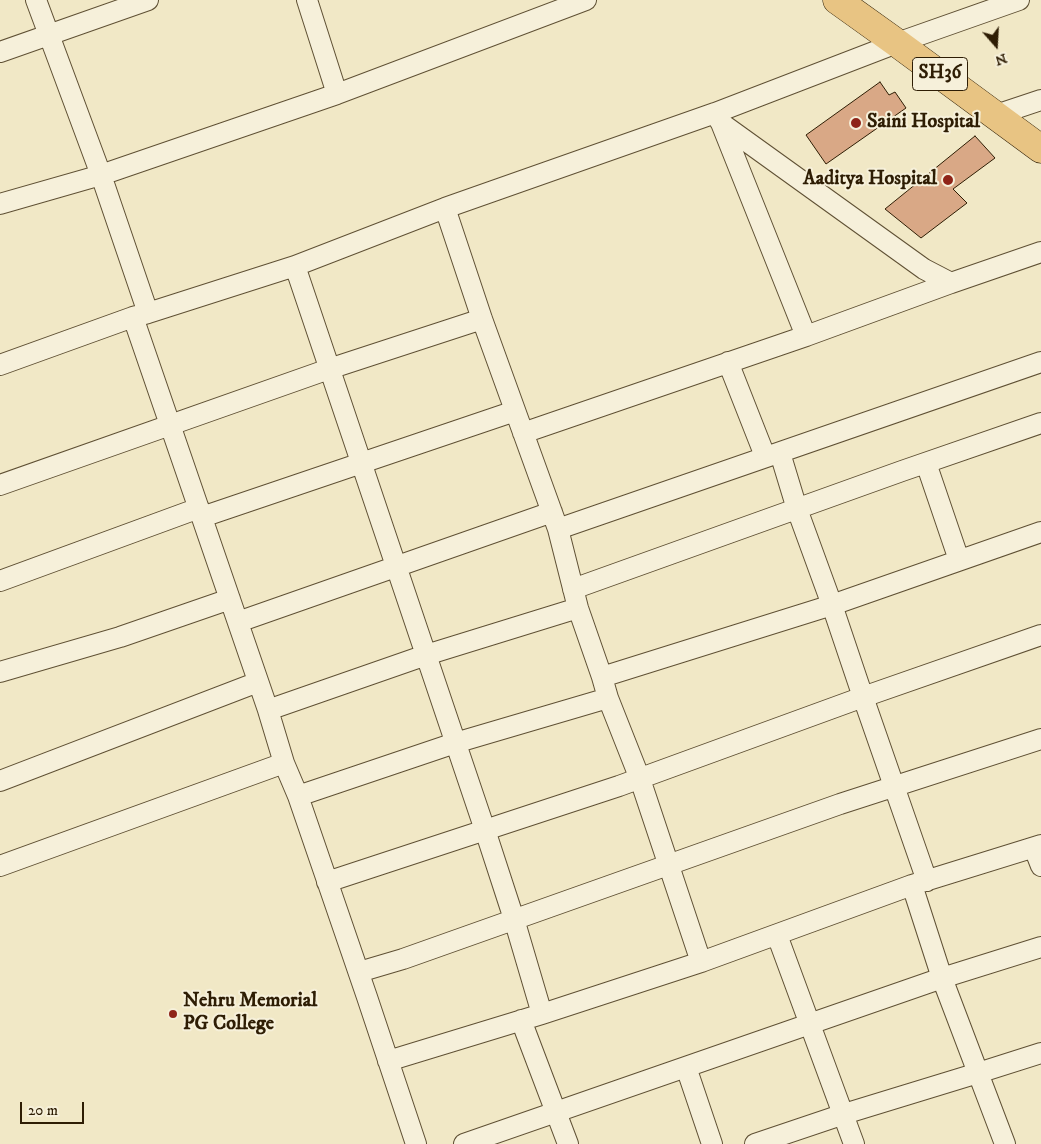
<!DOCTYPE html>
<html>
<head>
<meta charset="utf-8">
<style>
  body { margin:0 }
  #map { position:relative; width:1041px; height:1144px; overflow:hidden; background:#f1e8c6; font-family:"IM FELL DW Pica",serif }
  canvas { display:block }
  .north { position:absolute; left:971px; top:20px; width:50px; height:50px; -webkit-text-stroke:4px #f6f0da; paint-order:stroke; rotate:161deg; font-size:14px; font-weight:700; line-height:20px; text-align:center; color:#2e1d04 }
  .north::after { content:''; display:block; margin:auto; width:18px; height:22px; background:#2e1d04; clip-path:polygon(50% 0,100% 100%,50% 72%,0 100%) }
  .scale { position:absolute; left:20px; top:1102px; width:64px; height:22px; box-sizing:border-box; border:2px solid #2e1d04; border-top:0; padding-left:6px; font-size:15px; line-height:18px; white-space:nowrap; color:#2e1d04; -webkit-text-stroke:4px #f6f0da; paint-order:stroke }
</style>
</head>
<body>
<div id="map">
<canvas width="1041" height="1144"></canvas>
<div class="north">N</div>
<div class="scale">20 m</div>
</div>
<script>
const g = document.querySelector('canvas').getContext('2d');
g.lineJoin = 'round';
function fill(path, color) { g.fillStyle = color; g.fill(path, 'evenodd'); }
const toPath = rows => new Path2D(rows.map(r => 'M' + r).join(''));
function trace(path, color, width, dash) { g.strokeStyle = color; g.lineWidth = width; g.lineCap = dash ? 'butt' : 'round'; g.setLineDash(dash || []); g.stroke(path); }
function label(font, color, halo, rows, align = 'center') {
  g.font = font + ' "IM FELL DW Pica",serif'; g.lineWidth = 4; g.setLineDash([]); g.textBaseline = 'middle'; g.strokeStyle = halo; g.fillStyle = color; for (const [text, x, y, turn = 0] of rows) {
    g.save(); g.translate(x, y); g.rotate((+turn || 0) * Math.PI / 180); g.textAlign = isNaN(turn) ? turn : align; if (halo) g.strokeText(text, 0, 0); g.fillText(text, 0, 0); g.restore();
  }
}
const building = toPath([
  [880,82,889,95,895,92,906,108,826,164,806,135,880,82],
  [975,136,995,158,953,189,967,203,921,238,885,209,975,136]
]);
fill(building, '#d9a886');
trace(building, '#2e1d04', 1);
const minor = toPath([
  [36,0,101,175,148,313],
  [307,0,337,94],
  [0,52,148,0],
  [996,115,1041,100],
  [721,123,924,269,951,283,1041,252],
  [0,204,101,175,337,94,586,0],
  [445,208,482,319,558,529,578,608,602,677,608,698,640,779,701,962],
  [295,266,485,830,514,919,542,1014],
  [133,317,268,710,284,763,298,796,367,997,416,1144],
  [806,336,951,283],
  [728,362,765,456],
  [0,365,133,317,148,313,295,266,445,208,715,113,897,43,1019,0],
  [523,433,806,336,721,123,715,113],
  [780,453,797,509,832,605,863,697,927,881],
  [926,463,959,560],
  [0,485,329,369,482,319],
  [202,517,515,411],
  [558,529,1041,362],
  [0,581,199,508],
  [573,589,902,471,1041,423],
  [238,622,552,512],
  [0,672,120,637,230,599],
  [602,677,832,605,1041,532],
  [268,710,426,655,578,608],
  [0,781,258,682],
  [298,796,455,743,608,698],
  [1034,848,1041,866],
  [0,866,284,763],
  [327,882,619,786,863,697,1041,635],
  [912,885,942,978,1005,1144],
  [777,935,854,1144],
  [359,972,403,959,840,804,1041,739],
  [521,1020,568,1144],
  [388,1061,542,1014,701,962,912,885,1041,845],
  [686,1067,712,1144],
  [464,1144,942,978,1041,947],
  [755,1144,844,1114,978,1073,1041,1053]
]);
const primary = toPath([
  [837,0,897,43,1041,149]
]);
trace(minor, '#5f5034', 22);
trace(primary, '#2e1d04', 29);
trace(minor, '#f6f0da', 20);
trace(primary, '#e8c483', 28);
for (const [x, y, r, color] of [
  [856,123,6,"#8f2418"],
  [948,180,6,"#8f2418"],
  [173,1014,5,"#8f2418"]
]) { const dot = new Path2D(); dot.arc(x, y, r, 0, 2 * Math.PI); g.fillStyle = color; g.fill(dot); trace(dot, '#f6f0da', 2); }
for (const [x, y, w] of [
  [940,74,55]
]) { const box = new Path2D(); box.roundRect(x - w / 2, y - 16.5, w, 33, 4); g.fillStyle = '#f6f0da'; g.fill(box); trace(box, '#2e1d04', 1); }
label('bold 19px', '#2e1d04', null, [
  ["SH36",940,74]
]);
label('bold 20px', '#2e1d04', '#f6f0da', [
  ["Saini Hospital",867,123],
  ["Aaditya Hospital",937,180,"right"],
  ["Nehru Memorial",183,1002],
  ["PG College",183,1025]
], 'left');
</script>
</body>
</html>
